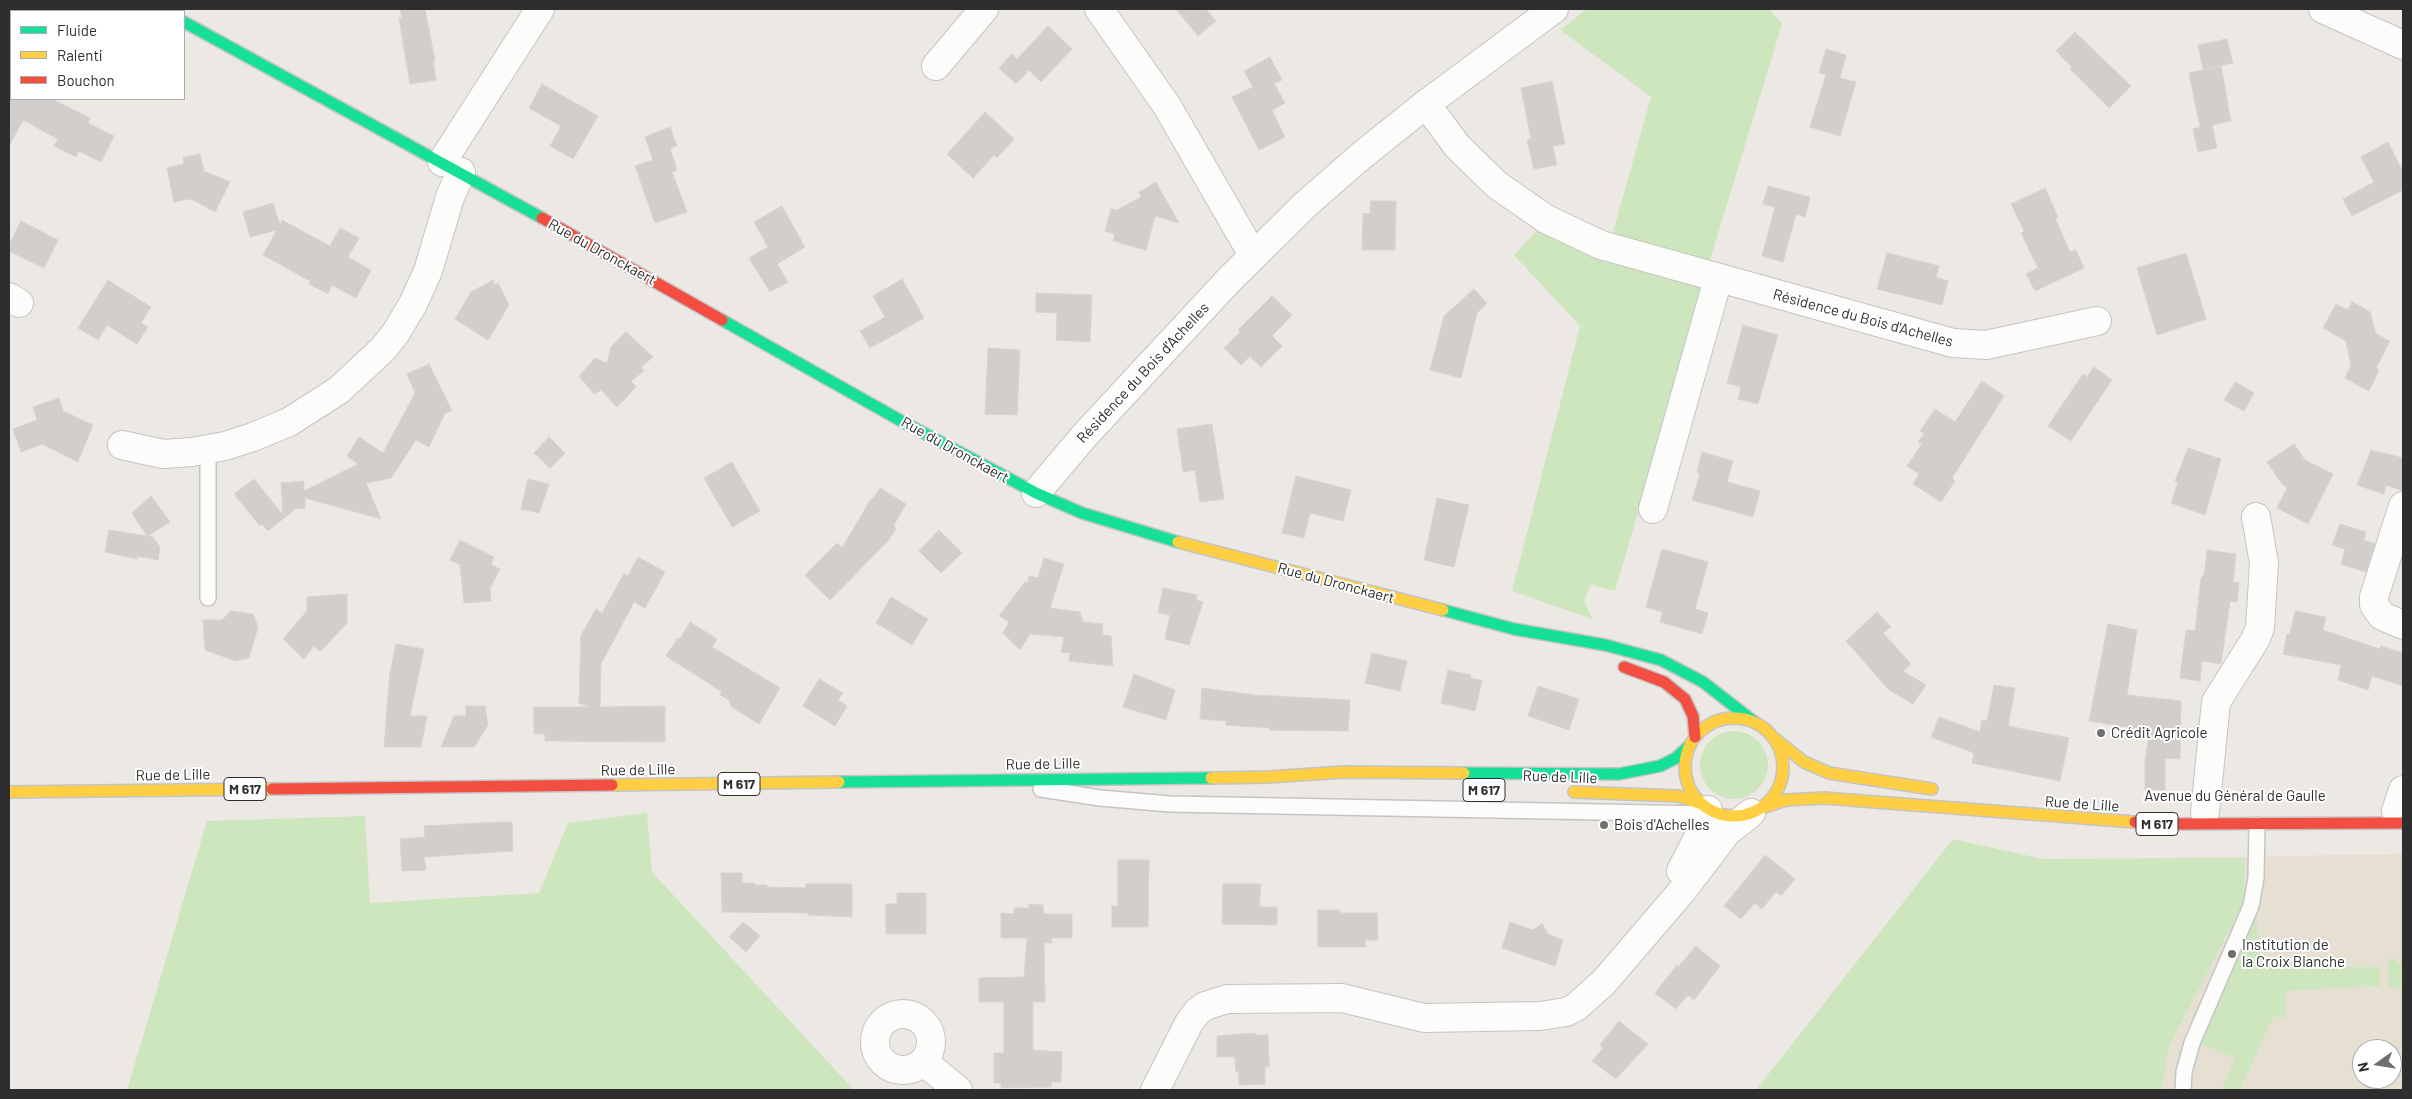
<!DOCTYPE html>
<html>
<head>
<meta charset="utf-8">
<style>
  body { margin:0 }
  #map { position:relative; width:2412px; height:1099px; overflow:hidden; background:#ece8e4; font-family:Barlow,sans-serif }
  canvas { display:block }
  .frame { position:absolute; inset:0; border:10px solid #2e2e2e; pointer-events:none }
  .legend { position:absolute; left:10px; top:10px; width:175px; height:90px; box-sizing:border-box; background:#fff; border:1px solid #ababab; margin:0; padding:6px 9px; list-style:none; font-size:15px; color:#2e2e2e }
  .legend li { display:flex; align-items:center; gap:10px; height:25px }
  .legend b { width:25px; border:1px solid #ababab }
  .north { position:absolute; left:2352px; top:1039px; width:50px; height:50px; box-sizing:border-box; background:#fff; border:1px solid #ababab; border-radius:50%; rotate:257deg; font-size:14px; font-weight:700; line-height:20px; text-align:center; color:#2e2e2e }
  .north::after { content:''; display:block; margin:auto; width:18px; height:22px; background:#706f6e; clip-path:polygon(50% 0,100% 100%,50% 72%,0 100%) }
</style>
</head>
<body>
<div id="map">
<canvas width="2412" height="1099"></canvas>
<div class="frame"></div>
<ul class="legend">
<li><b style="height:6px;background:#16e098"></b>Fluide</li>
<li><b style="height:6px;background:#ffcf43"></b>Ralenti</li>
<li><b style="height:6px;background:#f24e42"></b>Bouchon</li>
</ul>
<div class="north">N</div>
</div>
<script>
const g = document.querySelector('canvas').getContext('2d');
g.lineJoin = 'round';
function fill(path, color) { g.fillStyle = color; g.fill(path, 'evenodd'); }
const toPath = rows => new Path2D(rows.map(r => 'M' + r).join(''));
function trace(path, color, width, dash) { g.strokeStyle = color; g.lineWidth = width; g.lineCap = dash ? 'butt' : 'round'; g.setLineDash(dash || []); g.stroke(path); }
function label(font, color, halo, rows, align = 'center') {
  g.font = font + ' Barlow,sans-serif'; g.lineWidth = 4; g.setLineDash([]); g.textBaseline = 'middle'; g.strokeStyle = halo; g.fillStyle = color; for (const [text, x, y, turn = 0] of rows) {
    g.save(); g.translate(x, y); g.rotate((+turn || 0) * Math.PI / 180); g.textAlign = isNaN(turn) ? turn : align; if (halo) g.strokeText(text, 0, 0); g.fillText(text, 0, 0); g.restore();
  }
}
fill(toPath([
  [2403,854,2403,1090,2024,1090,2086,859],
  [2362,1049,2392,1049,2392,1079,2362,1079]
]), '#e6e0d3');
fill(toPath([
  [1587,9,1769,9,1782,24,1709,263,1611,239,1651,97,1560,30],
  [1540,227,1705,285,1615,591,1591,585,1584,600,1592,619,1512,591,1580,326,1514,255],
  '1700 765a34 34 0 1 1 68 0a34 34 0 1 1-68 0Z',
  [647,813,652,872,854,1090,127,1090,207,821,365,816,370,903,539,893,568,823],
  [1953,839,2043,859,2245,858,2243,903,2168,1048,2162,1090,1756,1090],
  [2256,915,2261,968,2380,967,2380,986,2286,991,2285,1019,2274,1015,2240,1090,2222,1090,2235,1058,2200,1043],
  [2388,957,2403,965,2403,987,2389,988]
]), '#cee6be');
const building = toPath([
  [400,9,425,9,435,61,433,61,436,80,410,84,399,18,402,18,400,9],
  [1176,9,1206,9,1216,21,1198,36,1176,9],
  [1048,26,1072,49,1041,82,1029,70,1016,84,999,68,1012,54,1017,59,1048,26],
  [2075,32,2131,86,2109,108,2070,69,2072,67,2056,51,2075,32],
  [2227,39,2233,63,2203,69,2198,45,2227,39],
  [1826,49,1846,55,1840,78,1856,82,1840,136,1810,127,1826,75,1819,73,1826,49],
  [1270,57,1282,80,1274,83,1285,103,1272,110,1285,137,1259,150,1232,97,1253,87,1244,71,1270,57],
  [2221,66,2231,121,2212,125,2217,148,2198,152,2193,129,2200,127,2189,73,2221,66],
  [1552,81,1565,144,1553,146,1557,165,1534,169,1527,140,1531,139,1521,88,1552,81],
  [542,84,598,116,573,159,550,146,561,126,529,108,542,84],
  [9,99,52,99,90,118,88,123,114,136,101,162,79,151,76,157,54,146,58,139,23,120,9,146,9,99],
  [985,112,1014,139,997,158,994,155,973,178,947,154,985,112],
  [670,127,677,146,670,148,677,170,672,172,687,212,655,223,635,166,653,160,645,137,670,127],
  [2388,142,2403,172,2403,190,2352,216,2343,199,2374,182,2361,157,2388,142],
  [200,154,204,171,230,182,215,212,191,199,174,202,167,168,184,164,183,157,200,154],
  [1156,182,1179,223,1155,216,1146,250,1113,241,1115,234,1105,231,1111,209,1117,210,1141,197,1139,192,1156,182],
  [1768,186,1810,197,1805,217,1796,214,1783,262,1762,256,1775,207,1763,204,1768,186],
  [2045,188,2058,217,2055,218,2070,252,2076,250,2084,268,2035,291,2026,274,2038,268,2021,233,2024,231,2011,204,2045,188],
  [1371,201,1396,201,1395,250,1362,250,1363,213,1370,214,1371,201],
  [273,203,280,225,282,220,330,246,340,228,359,238,348,257,371,270,356,298,332,285,328,294,309,284,310,281,263,255,277,230,250,237,243,212,273,203],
  [782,206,805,247,777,264,788,282,770,292,749,258,768,247,754,222,782,206],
  [21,221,58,240,44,268,9,251,9,245,21,221],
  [1887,253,1939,266,1936,277,1948,281,1942,305,1877,289,1887,253],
  [2186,253,2206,319,2157,335,2137,268,2186,253],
  [902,279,924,318,870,348,860,331,885,317,873,296,902,279],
  [108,280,151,307,141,323,148,327,137,344,107,325,98,340,78,328,108,280],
  [493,280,495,285,498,283,509,305,488,340,455,319,471,292,493,280],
  [1474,289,1487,303,1477,313,1461,378,1430,370,1444,316,1474,289],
  [1036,293,1092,295,1090,342,1056,340,1057,313,1036,312,1036,293],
  [1272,296,1292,315,1272,336,1282,346,1261,367,1250,356,1241,365,1224,348,1240,332,1238,330,1272,296],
  [2352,302,2370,312,2376,334,2390,341,2376,368,2379,370,2369,391,2345,378,2351,366,2346,341,2323,328,2336,304,2348,310,2352,302],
  [1743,325,1778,335,1758,404,1738,399,1741,387,1727,383,1743,325],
  [626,332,653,357,641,367,644,371,631,381,636,387,617,407,601,390,594,394,579,376,595,358,607,363,611,347,626,332],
  [988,348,1020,350,1017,415,985,414,988,348],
  [429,364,452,411,445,413,429,447,416,440,391,478,366,483,381,519,305,498,305,508,295,509,268,531,262,524,260,526,234,494,254,479,283,515,281,483,304,481,304,491,358,464,347,456,359,437,383,453,415,393,407,374,429,364],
  [2094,367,2112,380,2071,441,2048,426,2083,374,2087,377,2094,367],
  [1982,381,2004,396,1952,478,1955,481,1941,502,1913,484,1919,474,1907,466,1922,444,1918,442,1924,434,1920,431,1935,409,1955,422,1982,381],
  [2235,382,2254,393,2244,411,2224,400,2235,382],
  [59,398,63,411,93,425,78,462,42,444,21,452,13,429,37,420,33,407,59,398],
  [1212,424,1224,499,1200,502,1195,470,1183,472,1177,429,1212,424],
  [549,437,565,453,550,468,534,453,549,437],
  [2294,444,2305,460,2333,474,2308,524,2277,508,2287,488,2282,484,2267,462,2294,444],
  [2188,448,2221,459,2205,515,2171,503,2178,482,2175,481,2188,448],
  [2371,450,2403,458,2403,491,2386,485,2384,494,2357,485,2371,450],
  [1702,452,1733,461,1727,482,1760,491,1753,517,1692,500,1700,474,1697,472,1702,452],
  [732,462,760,511,732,527,704,478,732,462],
  [1296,476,1351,490,1343,521,1310,513,1304,538,1282,533,1296,476],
  [528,479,549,484,539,513,521,509,528,479],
  [880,488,906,504,894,525,896,529,888,541,830,600,805,575,837,543,842,548,871,499,872,500,880,488],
  [151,496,170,522,148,536,153,537,160,547,158,560,137,556,137,559,105,552,109,530,147,536,132,513,151,496],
  [1437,498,1469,505,1454,567,1424,560,1437,498],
  [2340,524,2366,532,2364,540,2375,544,2366,572,2341,564,2345,549,2332,545,2340,524],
  [939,530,962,553,941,573,919,551,939,530],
  [460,540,494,557,491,565,500,569,490,588,491,601,464,603,460,565,450,560,460,540],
  [1662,549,1708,562,1695,609,1708,613,1702,634,1660,622,1663,612,1646,607,1662,549],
  [2207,550,2236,554,2233,582,2239,583,2237,602,2230,601,2221,664,2202,661,2200,681,2180,678,2186,630,2195,631,2201,578,2204,575,2207,550],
  [638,557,665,572,645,608,634,602,601,664,600,707,665,706,665,742,545,741,545,734,534,734,534,707,590,707,579,703,581,635,596,609,602,613,624,574,628,576,638,557],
  [1044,558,1064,564,1050,608,1080,612,1083,622,1103,624,1102,635,1111,636,1113,666,1069,661,1070,653,1061,652,1064,637,1030,634,1020,650,1003,633,1009,622,999,616,1025,582,1027,583,1029,576,1038,578,1044,558],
  [1163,588,1197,595,1196,600,1203,602,1189,645,1165,639,1170,615,1158,613,1163,588],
  [347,594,347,623,320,652,314,646,304,659,283,639,307,611,307,597,347,594],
  [891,597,928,619,912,645,876,623,891,597],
  [231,611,253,614,258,627,249,658,236,661,205,650,203,620,222,620,231,611],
  [2295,611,2326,617,2323,630,2380,649,2381,646,2403,653,2403,686,2372,676,2368,690,2338,680,2341,665,2283,654,2287,634,2290,634,2295,611],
  [1877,612,1891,627,1883,633,1911,664,1903,671,1926,685,1913,704,1888,689,1846,641,1877,612],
  [690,622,717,639,712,647,780,688,759,724,731,707,729,700,720,695,722,692,666,656,678,638,680,639,690,622],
  [2108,624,2137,630,2127,695,2181,701,2180,759,2165,758,2165,790,2145,790,2145,760,2150,731,2089,721,2108,624],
  [396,644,424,649,410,716,427,716,421,747,384,747,390,673,396,644],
  [1372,653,1407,661,1400,691,1365,683,1372,653],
  [1448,670,1471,675,1470,678,1482,680,1475,711,1441,703,1448,670],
  [1134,674,1175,690,1166,720,1123,707,1134,674],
  [819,679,843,693,838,700,847,706,835,726,803,706,819,679],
  [1994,685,2015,688,2008,726,2069,738,2060,781,1972,763,1974,753,1931,737,1939,717,1980,732,1982,720,1987,721,1994,685],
  [1538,686,1579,699,1569,730,1528,716,1538,686],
  [1202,688,1255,695,1350,700,1348,731,1269,730,1270,728,1226,725,1226,721,1200,719,1202,688],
  [466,706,485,706,488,725,474,747,441,747,454,716,466,716,466,706],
  [499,822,512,822,513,851,424,857,426,870,402,871,400,839,425,837,424,826,499,822],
  [1765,855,1795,879,1781,896,1776,892,1762,909,1755,903,1741,919,1724,906,1765,855],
  [1118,860,1149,860,1148,927,1112,927,1112,906,1118,906,1118,860],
  [721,873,742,873,742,883,755,883,755,885,767,885,767,887,806,888,806,884,852,884,852,917,808,915,808,913,722,912,721,873],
  [1223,884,1261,884,1259,907,1277,907,1277,925,1222,924,1223,884],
  [897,893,926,893,926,934,886,934,886,904,897,904,897,893],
  [1029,904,1043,905,1044,914,1072,914,1072,938,1051,938,1052,943,1044,943,1045,1002,1033,1002,1033,1050,1062,1052,1061,1082,1051,1082,1051,1087,1001,1088,1001,1083,994,1083,994,1053,1004,1053,1004,1002,979,1002,979,978,1024,977,1027,938,1001,938,1001,913,1014,914,1014,908,1029,908,1029,904],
  [1318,910,1340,910,1340,913,1377,913,1378,940,1365,940,1366,947,1318,947,1318,910],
  [743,922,760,936,746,952,729,937,743,922],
  [1510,922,1533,930,1542,923,1548,934,1563,940,1555,966,1502,948,1510,922],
  [1696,946,1720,966,1694,1000,1688,995,1676,1009,1655,993,1677,965,1679,966,1696,946],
  [1619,1021,1648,1044,1616,1079,1592,1061,1603,1048,1600,1045,1619,1021],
  [1255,1033,1256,1035,1268,1035,1269,1067,1265,1067,1265,1084,1239,1085,1239,1071,1236,1072,1235,1057,1217,1057,1217,1036,1255,1033]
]);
fill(building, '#d1cecb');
trace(building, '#d7d4d0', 1);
const lane = toPath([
  [208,598,208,449],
  [1041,789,1100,798,1170,804,1709,814],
  [2183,1090,2184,1072,2192,1043,2251,906,2256,878,2257,825]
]);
const street = toPath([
  [1099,9,1167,106,1253,255],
  [2323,9,2403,45],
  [936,66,984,9],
  [1426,104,1457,146,1497,185,1546,219,1601,245,1953,343,1986,345,2097,321],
  [442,162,540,9],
  [9,297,19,303],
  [122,445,163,454,192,452,225,446,253,437,289,422,339,390,383,349,395,334,413,304,428,271,450,197,461,172],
  [1036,493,1085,435,1229,280,1306,204,1361,156,1426,104,1554,9],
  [2403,506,2374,597,2374,605,2382,616,2403,625],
  [1653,509,1718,279],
  [2396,811,2403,790],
  [2205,812,2216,702,2255,640,2260,628,2264,563,2256,517],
  [1681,871,1697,840,1708,810],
  '875 1042a28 28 0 1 1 56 0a28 28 0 1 1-56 0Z',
  [924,1062,958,1090],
  [1155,1090,1189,1023,1197,1012,1205,1006,1227,999,1342,998,1424,1018,1540,1016,1566,1012,1576,1007,1604,982,1682,891,1727,832,1751,813]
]);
const fast = toPath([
  [157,9,162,11],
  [184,22,542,218],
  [722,320,905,423,1036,493,1082,513,1178,542],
  [1443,610,1514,629,1605,645,1661,660,1703,682,1757,724],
  [1464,773,1619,774,1660,766,1676,758,1689,746],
  [839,782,1211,778]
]);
const slow = toPath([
  [1178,542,1443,610],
  '1685 767a49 49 0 1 1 98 0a49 49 0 1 1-98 0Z',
  [1775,739,1804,762,1829,773,1932,789],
  [1211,778,1268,777,1344,772,1464,773],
  [612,785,839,782],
  [9,792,272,789],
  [1574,792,1678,796,1699,803],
  [1761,808,1786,800,1824,798,2135,822]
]);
const jam = toPath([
  [542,218,722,320],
  [1624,667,1664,682,1685,699,1693,716,1695,737],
  [272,789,612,785],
  [2135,822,2164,824,2403,823]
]);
trace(lane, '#c5c4c5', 18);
trace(street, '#c5c4c5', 30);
trace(fast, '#c5c4c5', 14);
trace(slow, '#c5c4c5', 14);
trace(jam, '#c5c4c5', 14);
trace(lane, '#fcfcfb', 15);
trace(street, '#fcfcfb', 28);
trace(fast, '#16e098', 11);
trace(slow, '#ffcf43', 11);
trace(jam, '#f24e42', 11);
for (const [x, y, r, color] of [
  [2101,733,5,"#706f6e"],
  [1604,825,5,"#706f6e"],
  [2232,954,5,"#706f6e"]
]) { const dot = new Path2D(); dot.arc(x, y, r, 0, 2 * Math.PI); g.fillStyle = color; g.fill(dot); trace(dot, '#fff', 2); }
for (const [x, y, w] of [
  [739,784,42],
  [245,789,42],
  [1484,790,42],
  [2157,824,42]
]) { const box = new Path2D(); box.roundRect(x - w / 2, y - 11.5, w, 23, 4); g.fillStyle = '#fff'; g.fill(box); trace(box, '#2e2e2e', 1); }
label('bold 14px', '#2e2e2e', null, [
  ["M 617",739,784],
  ["M 617",245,789],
  ["M 617",1484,790],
  ["M 617",2157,824]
]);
label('15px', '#2e2e2e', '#fff', [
  ["Rue du Dronckaert",602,252,29],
  ["Résidence du Bois d'Achelles",1863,318,15],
  ["Résidence du Bois d'Achelles",1143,373,-47],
  ["Rue du Dronckaert",955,450,29],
  ["Rue du Dronckaert",1336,583,15],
  ["Rue de Lille",1043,764,-1],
  ["Rue de Lille",638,770,-1],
  ["Rue de Lille",173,775,-1],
  ["Rue de Lille",1560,777,2],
  ["Avenue du Général de Gaulle",2235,796],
  ["Rue de Lille",2082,804,4]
]);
label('15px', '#2e2e2e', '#fff', [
  ["Crédit Agricole",2111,733],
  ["Bois d'Achelles",1614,825],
  ["Institution de",2242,945],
  ["la Croix Blanche",2242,962]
], 'left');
</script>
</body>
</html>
